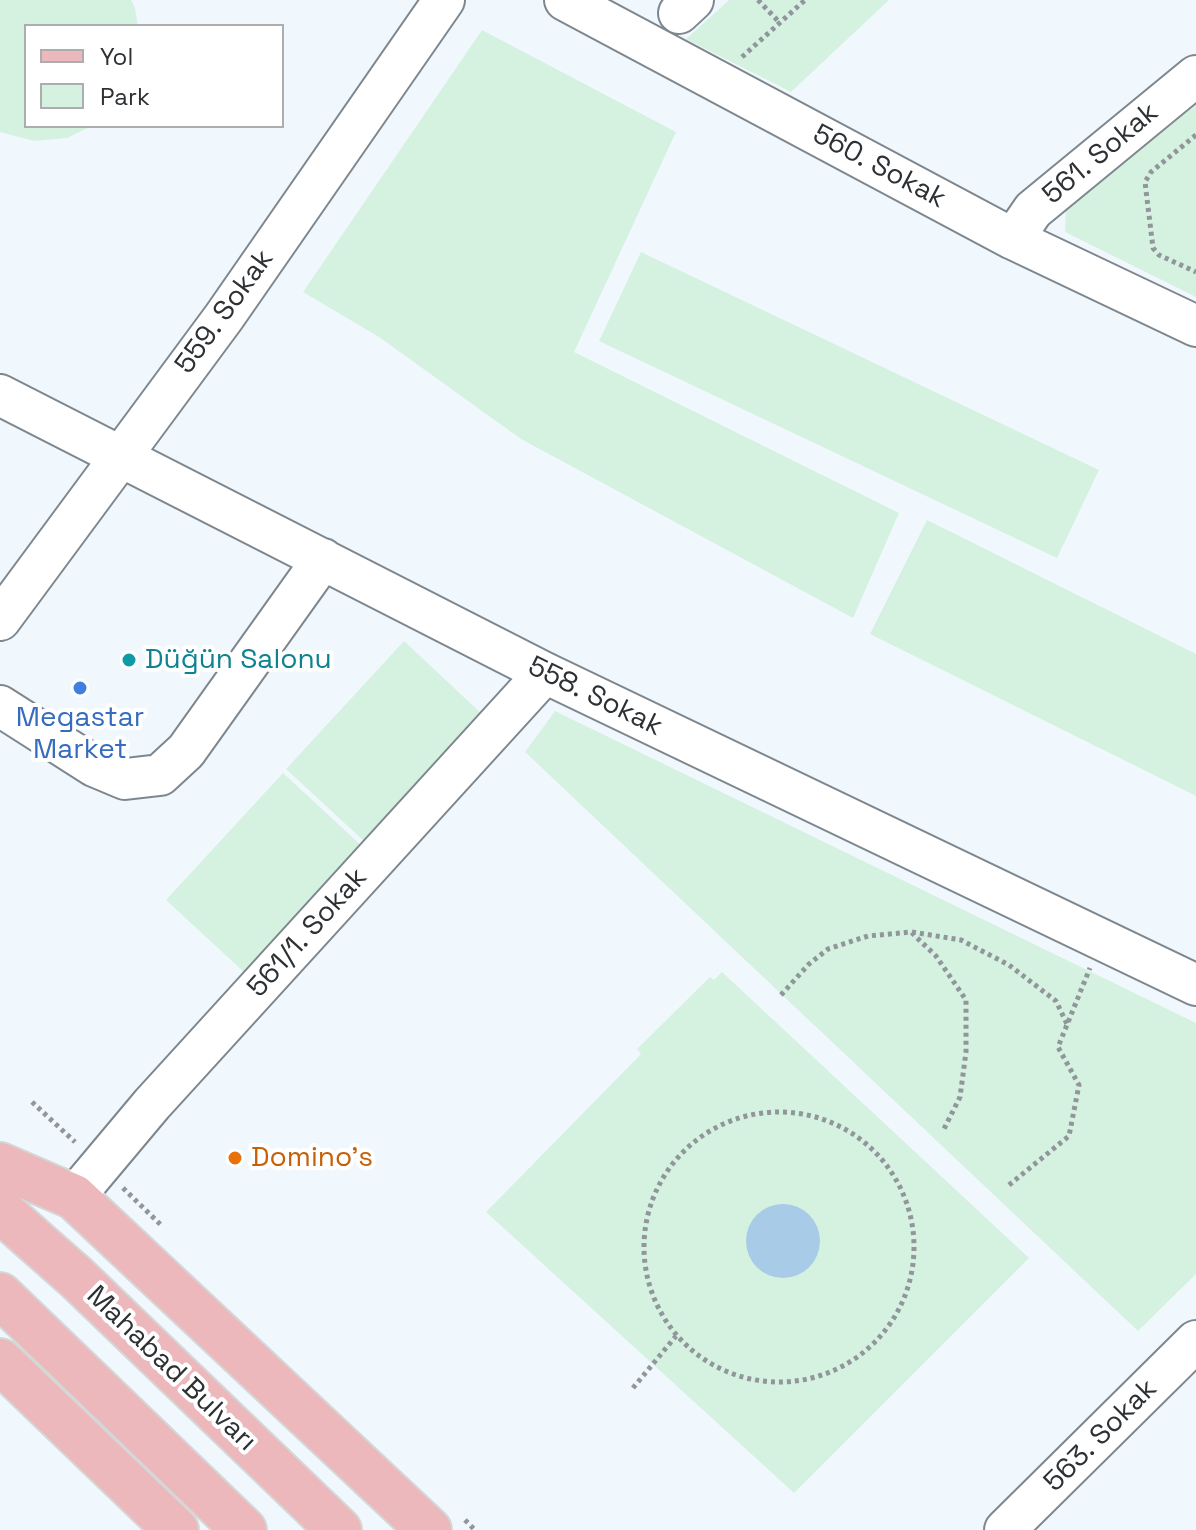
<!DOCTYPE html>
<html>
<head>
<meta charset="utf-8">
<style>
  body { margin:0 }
  #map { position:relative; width:1196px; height:1530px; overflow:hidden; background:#f0f8fe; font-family:"Space Grotesk",sans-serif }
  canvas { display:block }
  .legend { position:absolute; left:24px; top:24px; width:260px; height:104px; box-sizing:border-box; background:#fff; border:2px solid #abadae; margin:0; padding:10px 14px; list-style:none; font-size:24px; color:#2d3134 }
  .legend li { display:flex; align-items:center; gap:16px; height:40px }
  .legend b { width:40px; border:2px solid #abadae }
</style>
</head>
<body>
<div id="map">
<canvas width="1196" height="1530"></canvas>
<ul class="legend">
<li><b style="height:10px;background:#ecb8bc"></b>Yol</li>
<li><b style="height:22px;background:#d5f2e0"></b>Park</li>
</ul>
</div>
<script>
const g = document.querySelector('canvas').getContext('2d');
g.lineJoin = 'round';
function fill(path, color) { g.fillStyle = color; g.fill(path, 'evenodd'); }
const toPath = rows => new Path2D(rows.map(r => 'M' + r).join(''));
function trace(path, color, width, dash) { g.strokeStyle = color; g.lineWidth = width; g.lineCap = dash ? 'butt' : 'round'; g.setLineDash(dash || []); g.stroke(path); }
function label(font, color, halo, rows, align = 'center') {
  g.font = font + ' "Space Grotesk",sans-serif'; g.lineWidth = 8; g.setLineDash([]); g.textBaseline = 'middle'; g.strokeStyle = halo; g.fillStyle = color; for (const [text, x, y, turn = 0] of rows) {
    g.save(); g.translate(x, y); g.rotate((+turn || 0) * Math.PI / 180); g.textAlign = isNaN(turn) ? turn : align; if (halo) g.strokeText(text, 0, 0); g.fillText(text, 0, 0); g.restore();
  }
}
fill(toPath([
  [0,0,131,0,135,8,138,26,26,26,26,126,92,126,67,138,34,141,0,132],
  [729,0,889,0,791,92,686,39],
  [482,30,676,132,574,352,899,513,853,618,521,439,379,337,303,292],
  [1196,105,1196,297,1065,232,1066,210],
  [641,252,1099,470,1057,558,599,341],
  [927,520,1196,654,1196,796,870,634],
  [404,641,483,715,365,842,286,769],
  [555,711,1196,1023,1196,1274,1138,1331,525,752],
  [283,773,363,847,246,974,166,900],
  [722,972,1029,1258,794,1493,486,1212,641,1054,637,1049,710,977,714,980]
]), '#d5f2e0');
fill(toPath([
  '746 1241a37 37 0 1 1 74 0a37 37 0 1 1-74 0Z'
]), '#a8cbe8');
const minor = toPath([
  [565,0,1013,239,1196,326],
  [679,13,693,0],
  [1013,239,1033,210,1196,76],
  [0,395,545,673,1196,985],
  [0,620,224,317,444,0],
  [0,706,94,766,125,779,160,775,186,751,323,559],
  [74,1197,152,1104,545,673],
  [1005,1530,1196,1341]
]);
const major = toPath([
  [0,1165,74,1197,429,1530],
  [0,1210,77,1278,339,1530],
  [0,1295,244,1530],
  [0,1361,176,1530]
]);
trace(minor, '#7e878e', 44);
trace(major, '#d5d6d6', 48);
trace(toPath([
  [758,0,780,23],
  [742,57,805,0],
  [1196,135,1151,172,1145,182,1153,248,1159,255,1196,272],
  [912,932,961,940,1009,965,1056,1001,1067,1024],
  [781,995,809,964,828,949,868,936,911,932,936,956,966,1000,966,1052,960,1097,943,1131],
  [32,1102,75,1142],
  '644 1247a135 135 0 1 1 270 0a135 135 0 1 1-270 0Z',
  [1009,1185,1069,1136,1079,1085,1058,1047,1090,968],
  [123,1188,162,1226],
  [633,1388,676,1336],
  [465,1520,475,1530]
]), '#90969a', 5, [4, 4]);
trace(minor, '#fff', 40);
trace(major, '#ecb8bc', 44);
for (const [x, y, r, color] of [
  [129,660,8,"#0f9aa8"],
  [80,688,8,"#3f7fe0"],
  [235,1158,8,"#e8710a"]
]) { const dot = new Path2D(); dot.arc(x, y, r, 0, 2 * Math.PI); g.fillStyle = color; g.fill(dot); trace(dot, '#fff', 3); }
label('28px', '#2d3134', '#fff', [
  ["561. Sokak",1101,154,-40],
  ["560. Sokak",879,167,28],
  ["559. Sokak",225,312,-54],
  ["558. Sokak",595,697,26],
  ["561/1. Sokak",308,933,-48],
  ["Mahabad Bulvarı",171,1369,44],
  ["563. Sokak",1101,1436,-45]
]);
label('28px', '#0d838f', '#fff', [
  ["Düğün Salonu",145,660]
], 'left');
label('28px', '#366cbe', '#fff', [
  ["Megastar",80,718],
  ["Market",80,750]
]);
label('28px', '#c56008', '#fff', [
  ["Domino's",251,1158]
], 'left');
</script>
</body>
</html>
